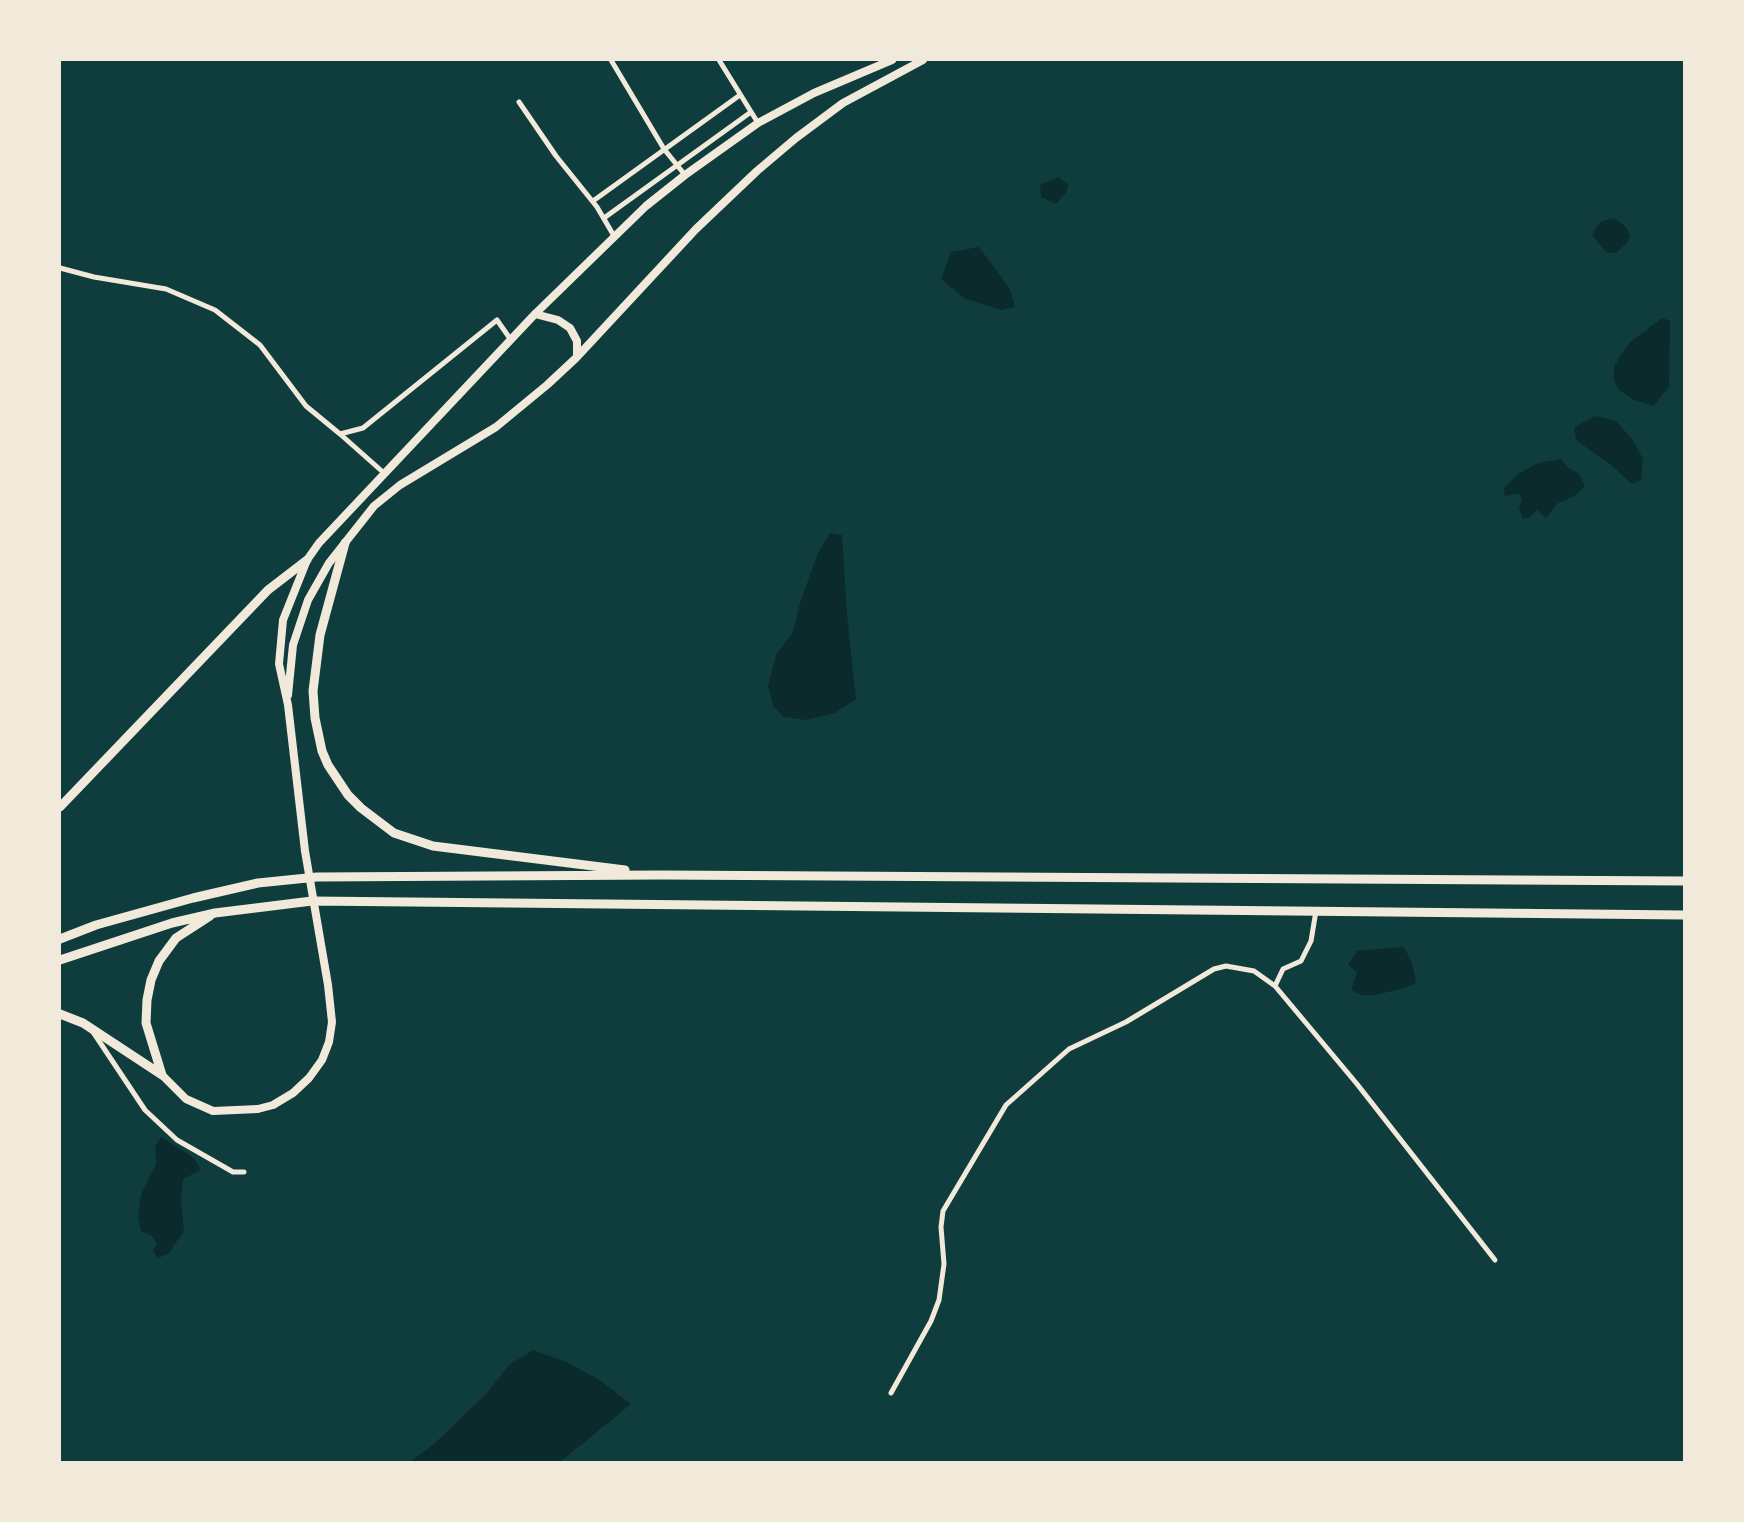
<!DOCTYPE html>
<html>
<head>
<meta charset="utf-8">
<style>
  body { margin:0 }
  #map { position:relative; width:1744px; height:1522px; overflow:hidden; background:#0f3d3e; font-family:"Zilla Slab",serif }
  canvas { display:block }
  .frame { position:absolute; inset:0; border:61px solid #f1e9da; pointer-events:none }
</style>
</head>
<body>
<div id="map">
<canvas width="1744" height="1522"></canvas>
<div class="frame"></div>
</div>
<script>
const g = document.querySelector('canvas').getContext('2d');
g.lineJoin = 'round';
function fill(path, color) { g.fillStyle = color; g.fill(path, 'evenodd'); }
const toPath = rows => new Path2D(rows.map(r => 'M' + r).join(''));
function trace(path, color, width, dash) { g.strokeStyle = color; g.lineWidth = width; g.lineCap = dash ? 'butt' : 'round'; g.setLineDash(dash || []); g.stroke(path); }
fill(toPath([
  [1058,177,1068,184,1067,191,1056,204,1041,197,1040,185],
  [1614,218,1626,227,1630,236,1627,243,1616,253,1606,252,1592,235,1600,222],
  [979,247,1010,289,1015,307,1001,310,964,298,941,279,951,252],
  [1662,318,1670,321,1669,387,1653,406,1632,399,1619,390,1614,380,1614,366,1629,343],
  [1594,416,1616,421,1633,440,1643,459,1641,480,1632,484,1611,465,1576,440,1574,428],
  [1561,459,1568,468,1578,473,1585,486,1573,497,1558,503,1546,518,1537,510,1528,518,1523,518,1519,508,1522,501,1519,493,1505,496,1504,488,1518,474,1538,463],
  [830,533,842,535,847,615,856,699,835,713,806,720,784,717,773,706,768,686,776,655,793,632,800,603,818,553],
  [1404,947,1412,963,1416,983,1405,988,1375,995,1361,995,1351,990,1357,972,1348,965,1357,951],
  [161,1137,194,1158,201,1170,183,1179,181,1200,184,1231,168,1254,158,1258,153,1251,157,1243,152,1236,141,1231,138,1216,141,1195,156,1164,155,1147],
  [533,1350,566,1362,598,1379,631,1404,560,1462,410,1462,434,1444,487,1393,509,1365]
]), '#0a2a2b');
trace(toPath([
  [611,60,664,149,685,175],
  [719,60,758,123],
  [519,102,556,156,597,207,614,236],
  [593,201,740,95],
  [604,218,751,112],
  [60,268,94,277,166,289,215,310,260,345,306,406,340,434,363,428,497,320,511,340],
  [340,434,384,473],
  [1275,986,1283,969,1301,961,1311,941,1316,911],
  [93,1032,145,1110,177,1140,233,1172,244,1172],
  [891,1393,931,1321,939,1300,944,1264,941,1227,943,1211,1006,1105,1069,1049,1126,1022,1214,969,1226,966,1254,971,1275,986,1357,1084,1495,1260]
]), '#f1e9da', 5);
trace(toPath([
  [535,314,558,320,570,328,577,341,577,355],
  [288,695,293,645,308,600,329,563,374,506,400,485,496,427,547,385,576,358,696,229,757,171,796,138,843,103,923,60],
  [162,1075,186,1099,213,1111,258,1109,273,1105,293,1093,309,1078,322,1060,329,1042,332,1022,328,985,305,851,288,705,279,664,283,620,307,560,319,543,535,314,646,206,685,175,758,123,814,93,892,60]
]), '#f1e9da', 8);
trace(toPath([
  [345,543,320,635,313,691,315,718,322,751,328,765,348,795,361,808,394,833,433,846,625,870],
  [60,807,268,590,307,560],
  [60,939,96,925,193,898,258,883,317,877,661,875,1684,881],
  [60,960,172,923,215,913,312,901,1684,915],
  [60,1014,83,1023,162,1075],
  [162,1075,146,1023,147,1000,151,980,159,961,176,938,210,916]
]), '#f1e9da', 9);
</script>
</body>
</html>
